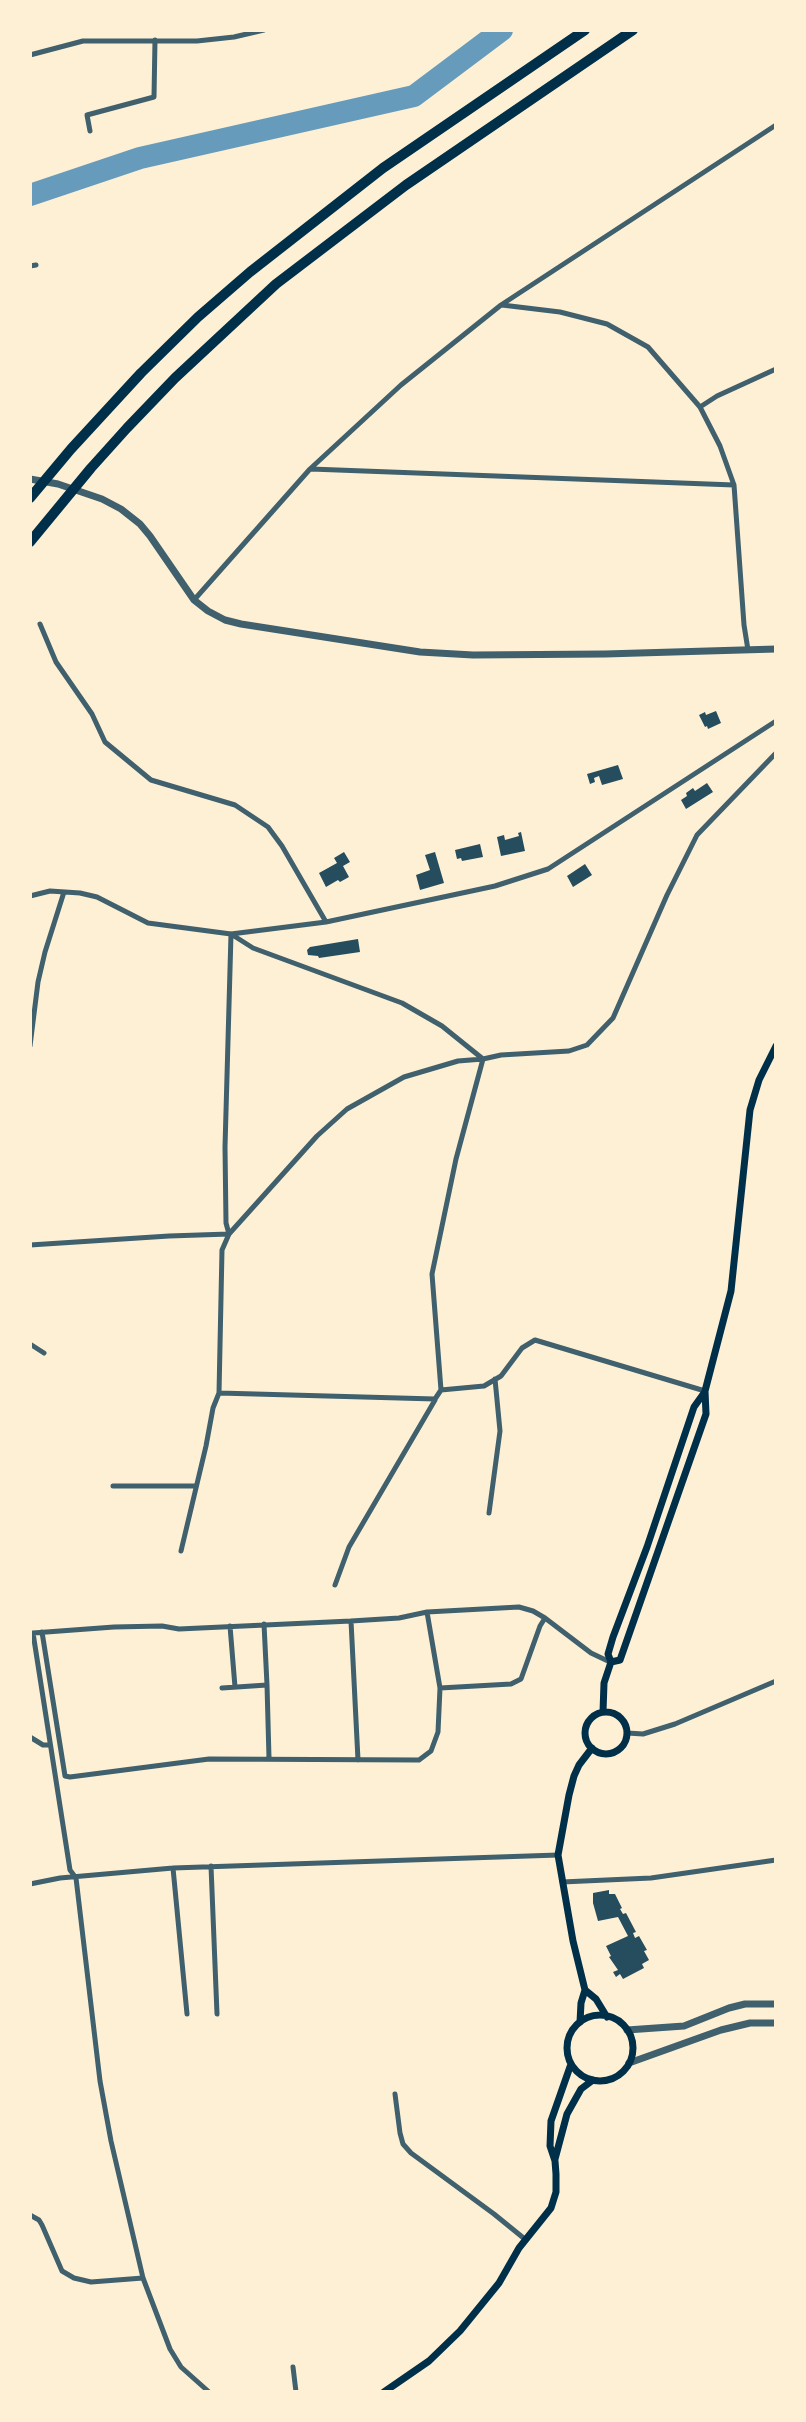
<!DOCTYPE html>
<html>
<head>
<meta charset="utf-8">
<style>
  body { margin:0 }
  #map { position:relative; width:806px; height:2422px; overflow:hidden; background:#fdf0d5; font-family:"Fira Sans Condensed",sans-serif }
  canvas { display:block }
  .frame { position:absolute; inset:0; border:32px solid #fdf0d5; pointer-events:none }
</style>
</head>
<body>
<div id="map">
<canvas width="806" height="2422"></canvas>
<div class="frame"></div>
</div>
<script>
const g = document.querySelector('canvas').getContext('2d');
g.lineJoin = 'round';
const toPath = rows => new Path2D(rows.map(r => 'M' + r).join(''));
function trace(path, color, width, dash) { g.strokeStyle = color; g.lineWidth = width; g.lineCap = dash ? 'butt' : 'round'; g.setLineDash(dash || []); g.stroke(path); }
function fill(path, color) { g.fillStyle = color; g.fill(path, 'evenodd'); }
trace(toPath([
  [30,195,140,158,414,96,502,30]
]), '#669bbc', 22);
fill(toPath([
  [716,711,721,723,708,729,707,726,705,727,699,715,705,712,706,715],
  [618,765,623,779,602,785,599,776,594,778,595,782,590,784,587,774],
  [707,783,713,792,686,809,681,800,687,796,686,793,693,788,695,791],
  [521,832,525,851,501,856,497,837,504,835,505,840,519,836,518,833],
  [480,844,483,857,462,861,461,858,457,859,455,850],
  [344,852,350,862,343,866,349,877,340,882,338,880,326,887,319,873,337,863,334,858],
  [435,852,444,883,420,890,416,875,430,870,425,855],
  [585,864,592,875,573,887,567,876],
  [358,939,360,952,319,958,318,956,308,955,307,950,310,947],
  [609,1890,609,1894,615,1894,622,1908,620,1909,623,1914,626,1913,636,1932,633,1933,635,1938,639,1936,647,1950,644,1951,649,1960,642,1964,644,1968,623,1979,620,1974,616,1977,613,1972,618,1970,609,1957,611,1956,606,1946,628,1936,618,1917,598,1921,593,1903,593,1893]
]), '#264d5e');
trace(toPath([
  [30,55,83,41,197,41,234,37,264,30],
  [90,131,87,115,154,97,155,40],
  [30,266,36,265],
  [502,305,560,312,607,324,648,347,700,407,720,446,734,485,744,625,748,650],
  [700,407,717,396,776,369],
  [311,469,734,485],
  [194,600,310,469,401,385,501,305,776,125],
  [40,624,56,662,92,714,105,742,151,780,235,805,268,827,282,846,326,922],
  [30,896,50,891,80,893,97,897,148,923,231,934,326,922,495,886,548,869,776,721],
  [231,934,253,948,402,1003,442,1026,483,1059,456,1159,432,1274,441,1390],
  [30,1046,38,982,45,952,64,892],
  [30,1245,169,1236,229,1234,226,1223,225,1147,231,934],
  [30,1344,44,1353],
  [219,1393,435,1399,441,1390,484,1386,501,1376,522,1348,535,1340,705,1391],
  [113,1486,195,1486],
  [489,1513,500,1431,495,1379],
  [181,1551,206,1446,213,1408,219,1393,222,1250,229,1234,317,1136,347,1109,404,1077,458,1061,483,1059,501,1055,569,1051,587,1045,613,1018,667,895,697,835,776,753],
  [335,1585,349,1547,435,1400],
  [351,1621,358,1760],
  [230,1626,235,1687],
  [42,1632,65,1776,70,1777,209,1759,419,1760,431,1751,438,1732,440,1688,427,1612],
  [267,1685,269,1758],
  [222,1688,267,1685,264,1624],
  [440,1688,511,1684,521,1679,540,1626,545,1618],
  [627,1733,643,1734,675,1724,776,1681],
  [30,1737,43,1745,49,1745],
  [211,1866,217,2014],
  [173,1868,187,2014],
  [562,1882,651,1878,776,1860],
  [30,1884,60,1878,173,1868,558,1855],
  [395,2094,400,2133,403,2144,411,2153,494,2214,526,2240],
  [30,2215,39,2220,42,2225,62,2271,74,2278,91,2282,143,2278],
  [293,2367,296,2392],
  [209,2392,181,2367,170,2349,143,2278,111,2141,100,2081,76,1878,70,1870,33,1633,114,1627,162,1626,179,1629,351,1621,399,1618,427,1612,519,1607,533,1611,545,1618,591,1653,610,1662]
]), '#3f606c', 5);
trace(toPath([
  [30,479,58,484,102,499,121,509,140,524,150,536,194,600,208,611,225,620,241,624,420,652,473,655,605,654,776,649],
  [627,2030,684,2026,729,2008,745,2004,776,2004],
  [629,2063,721,2030,750,2023,776,2023]
]), '#3f606c', 7);
trace(toPath([
  [611,1662,620,1660,706,1414,705,1391,731,1291,750,1110,759,1080,776,1046],
  [603,1712,604,1683,611,1662,608,1654,613,1637,647,1547,694,1407,704,1393],
  '585 1733a21 21 0 1 1 42 0a21 21 0 1 1-42 0Z',
  [585,1990,596,1999,607,2017],
  '567 2048a33 33 0 1 1 66 0a33 33 0 1 1-66 0Z',
  [580,2022,581,2003,585,1990,573,1941,558,1855,569,1795,574,1776,579,1765,592,1748],
  [555,2159,567,2114,581,2089,593,2080],
  [384,2392,429,2361,460,2331,499,2283,519,2248,551,2208,556,2192,556,2174,555,2161,550,2146,551,2121,571,2064]
]), '#003049', 7);
trace(toPath([
  [30,498,71,449,141,373,198,317,250,272,383,168,585,30],
  [30,542,91,468,127,428,175,378,276,284,406,185,633,30]
]), '#003049', 10);
</script>
</body>
</html>
